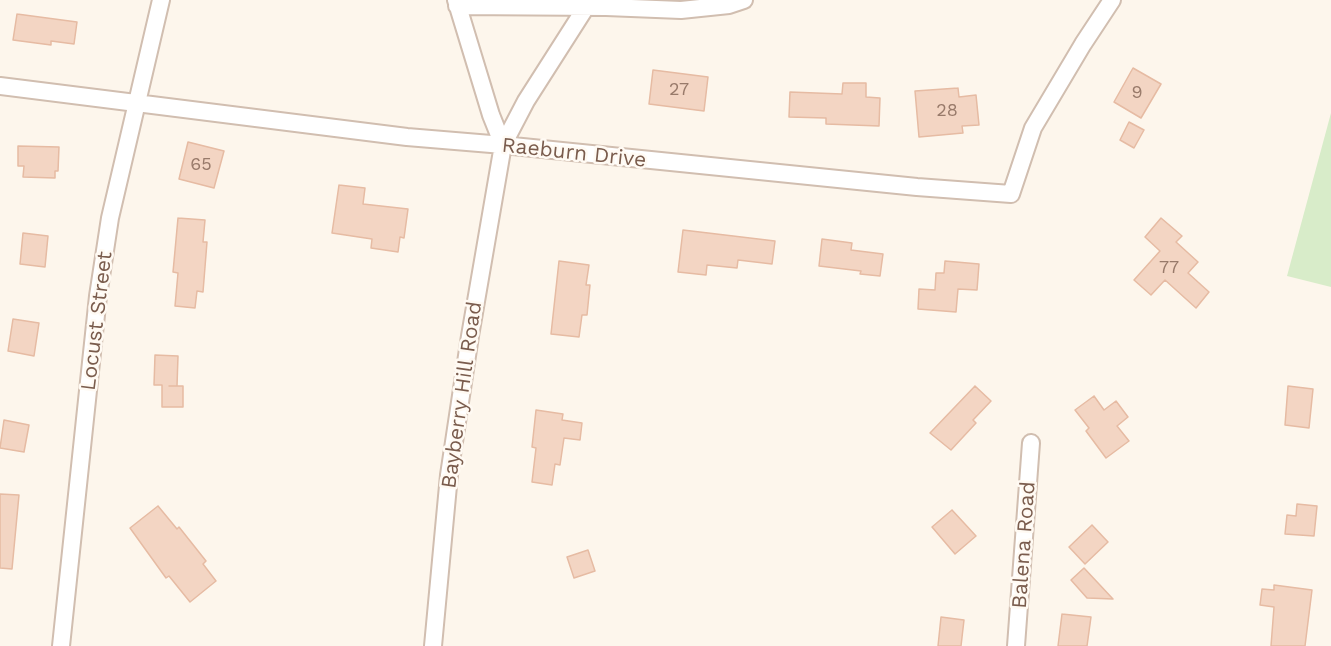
<!DOCTYPE html>
<html>
<head>
<meta charset="utf-8">
<style>
  body { margin:0 }
  canvas { display:block; background:#fdf6ec }
</style>
</head>
<body>
<canvas width="1331" height="646"></canvas>
<script>
const g = document.querySelector('canvas').getContext('2d');
g.lineJoin = 'round';
function fill(path, color) { g.fillStyle = color; g.fill(path, 'evenodd'); }
const toPath = rows => new Path2D(rows.map(r => 'M' + r).join(''));
function trace(path, color, width, dash) { g.strokeStyle = color; g.lineWidth = width; g.lineCap = dash ? 'butt' : 'round'; g.setLineDash(dash || []); g.stroke(path); }
function label(font, color, halo, rows, align = 'center') {
  g.font = font + ' "Work Sans",sans-serif'; g.lineWidth = 5; g.setLineDash([]); g.textBaseline = 'middle'; g.strokeStyle = halo; g.fillStyle = color; for (const [text, x, y, turn = 0] of rows) {
    g.save(); g.translate(x, y); g.rotate((+turn || 0) * Math.PI / 180); g.textAlign = isNaN(turn) ? turn : align; if (halo) g.strokeText(text, 0, 0); g.fillText(text, 0, 0); g.restore();
  }
}
fill(toPath([
  [1331,113,1331,287,1287,276]
]), '#d8ecc9');
const building = toPath([
  [17,14,77,22,74,44,51,41,51,45,13,40,17,14],
  [1133,68,1161,84,1141,118,1114,102,1133,68],
  [653,70,708,77,704,111,649,104,653,70],
  [843,83,866,83,866,97,880,98,879,126,826,124,826,118,789,117,790,92,842,94,843,83],
  [958,88,959,97,976,95,979,125,962,126,963,133,919,137,915,91,958,88],
  [1129,122,1144,130,1134,148,1120,140,1129,122],
  [188,142,224,151,214,188,179,179,188,142],
  [18,146,59,147,58,171,55,171,55,178,23,177,24,166,18,166,18,146],
  [339,185,365,188,363,204,408,209,404,238,400,237,398,252,371,248,372,239,332,233,339,185],
  [178,218,205,220,203,242,207,242,203,292,197,291,195,308,175,306,178,273,173,272,178,218],
  [1161,218,1182,236,1176,242,1198,262,1188,273,1209,292,1196,308,1165,280,1151,295,1134,280,1160,251,1145,237,1161,218],
  [683,230,775,241,772,264,738,260,737,268,707,265,706,275,678,272,683,230],
  [23,233,48,236,45,267,20,264,23,233],
  [822,239,852,243,851,250,883,254,880,276,860,274,861,271,819,266,822,239],
  [559,261,589,265,586,285,590,285,587,315,582,315,579,337,551,334,559,261],
  [945,261,979,264,977,290,958,289,956,312,918,309,919,289,935,290,936,273,944,273,945,261],
  [13,319,39,323,34,356,8,351,13,319],
  [155,355,178,356,177,386,169,386,183,386,183,407,162,407,162,385,154,385,155,355],
  [975,386,991,401,973,420,976,423,951,450,930,433,975,386],
  [1288,386,1313,389,1309,428,1285,425,1288,386],
  [1094,396,1104,410,1116,401,1128,417,1117,426,1129,441,1106,458,1086,431,1089,428,1075,410,1094,396],
  [536,410,563,414,562,420,582,423,580,440,564,438,560,465,555,464,552,485,532,482,536,448,532,447,536,410],
  [4,420,29,425,24,452,0,448,4,420],
  [0,494,19,495,12,569,0,568,0,494],
  [1297,504,1317,506,1314,536,1285,534,1287,515,1296,516,1297,504],
  [158,506,177,529,179,527,206,561,203,564,216,581,190,602,169,576,166,578,130,528,158,506],
  [952,510,976,536,955,554,932,527,952,510],
  [1092,525,1108,542,1085,564,1069,547,1092,525],
  [588,550,595,571,574,578,567,557,588,550],
  [1084,568,1113,599,1087,598,1071,580,1084,568],
  [1274,585,1312,590,1305,646,1271,646,1274,607,1260,605,1262,589,1274,590,1274,585],
  [1062,614,1091,617,1087,646,1058,646,1062,614],
  [941,617,964,620,961,646,938,646,941,617]
]);
fill(building, '#f3d5c3');
trace(building, '#e6bba3', 1.5);
const street = toPath([
  [457,6,606,7,681,10,729,5,744,0],
  [0,86,407,137,503,145,917,187,1011,194,1033,128,1083,44,1112,0],
  [503,145,526,101,586,7],
  [61,646,98,296,110,218,161,0],
  [433,646,449,475,470,336,503,145,491,115,456,0],
  [1016,646,1031,443]
]);
trace(street, '#d1beb0', 20);
trace(street, '#fff', 16);
label('18px', '#987a6a', null, [
  ["27",679,90],
  ["9",1137,93],
  ["28",947,111],
  ["65",201,165],
  ["77",1169,268]
]);
label('21px', '#7a5c4d', '#fffaf3', [
  ["Raeburn Drive",574,153,6],
  ["Locust Street",97,321,-83],
  ["Bayberry Hill Road",462,395,-82],
  ["Balena Road",1024,545,-86]
]);
</script>
</body>
</html>
